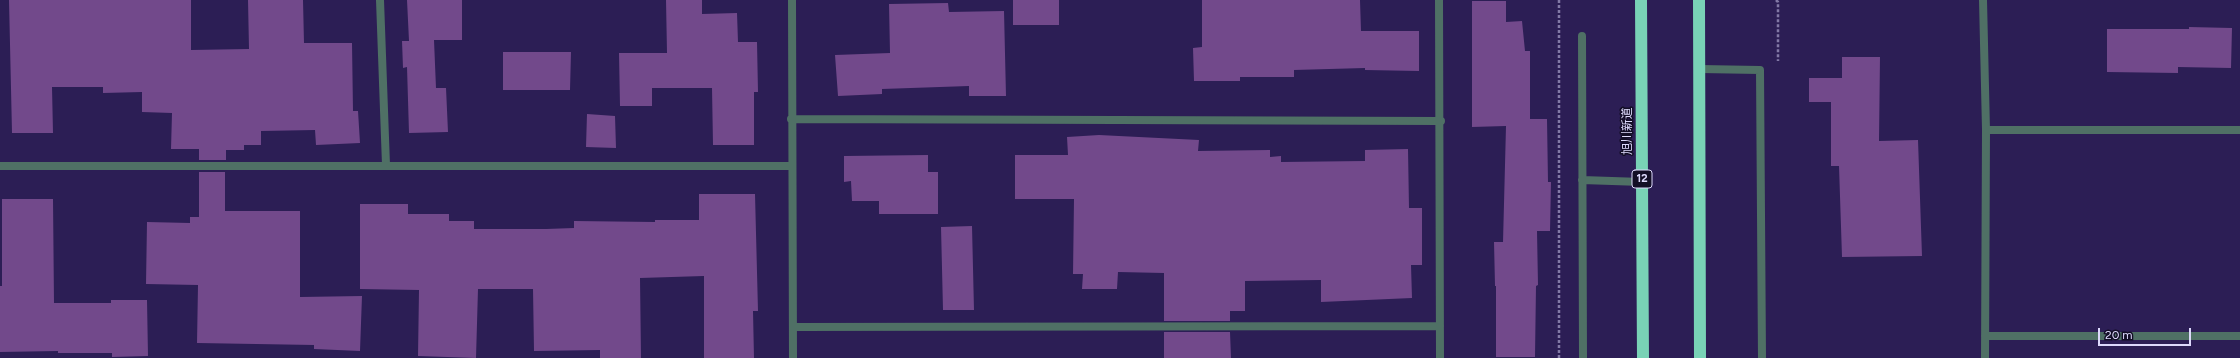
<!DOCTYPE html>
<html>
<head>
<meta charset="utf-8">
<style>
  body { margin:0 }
  #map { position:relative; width:2240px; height:358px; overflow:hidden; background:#2c1e55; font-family:Figtree,sans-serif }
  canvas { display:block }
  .scale { position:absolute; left:2098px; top:328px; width:93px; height:18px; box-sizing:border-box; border:2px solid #ddd9fc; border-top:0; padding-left:5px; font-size:12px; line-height:14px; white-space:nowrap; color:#ddd9fc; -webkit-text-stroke:3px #130e26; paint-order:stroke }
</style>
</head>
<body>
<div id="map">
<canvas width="2240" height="358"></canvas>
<div class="scale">20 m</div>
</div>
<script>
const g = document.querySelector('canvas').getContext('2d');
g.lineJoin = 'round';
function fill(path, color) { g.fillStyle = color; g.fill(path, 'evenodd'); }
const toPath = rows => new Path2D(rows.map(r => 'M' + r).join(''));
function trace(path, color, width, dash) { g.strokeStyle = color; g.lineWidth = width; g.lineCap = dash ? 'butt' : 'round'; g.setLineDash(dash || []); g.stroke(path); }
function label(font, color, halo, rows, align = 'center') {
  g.font = font + ' Figtree,"Noto Sans JP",sans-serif'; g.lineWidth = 3; g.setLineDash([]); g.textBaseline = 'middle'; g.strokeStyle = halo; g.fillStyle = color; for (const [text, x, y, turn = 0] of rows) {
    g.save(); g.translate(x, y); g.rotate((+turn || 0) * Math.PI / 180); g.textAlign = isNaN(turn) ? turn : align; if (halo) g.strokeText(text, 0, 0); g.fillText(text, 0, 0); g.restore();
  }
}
fill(toPath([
  [9,0,191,0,191,50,249,49,248,0,303,0,304,43,352,43,353,111,358,111,360,143,316,145,315,130,261,131,261,145,244,145,244,150,226,150,226,160,199,160,199,149,171,149,172,113,142,112,142,92,103,93,103,87,52,87,53,133,12,133],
  [407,0,462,0,462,40,434,40,436,88,446,88,448,132,409,133,407,67,403,68,402,41,409,41],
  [666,0,702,0,702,14,737,13,738,42,757,42,758,92,754,92,754,145,713,145,712,88,652,88,652,106,620,106,619,53,667,53],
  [1013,0,1059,0,1059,25,1013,25],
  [1202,0,1360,0,1361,31,1419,31,1419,71,1365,70,1365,68,1294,70,1294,77,1240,77,1240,81,1194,81,1193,48,1202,47],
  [1472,1,1506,1,1506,22,1522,21,1525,51,1530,51,1530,119,1547,119,1548,182,1551,182,1550,231,1537,231,1538,285,1536,286,1535,357,1496,357,1496,286,1495,286,1494,242,1503,242,1506,126,1472,127],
  [948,3,949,12,1004,11,1006,96,969,96,969,86,882,89,882,94,838,96,835,55,890,53,889,4],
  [2189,27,2232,28,2231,68,2178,67,2178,73,2107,72,2107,29,2189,29],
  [503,52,571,52,570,90,503,90],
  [1842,57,1880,57,1879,141,1918,140,1922,256,1842,257,1839,166,1831,166,1831,102,1809,102,1809,78,1842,78],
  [587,114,615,116,616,148,586,147],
  [1099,135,1199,140,1198,151,1270,150,1270,157,1281,156,1281,162,1365,161,1365,150,1408,149,1409,208,1422,208,1422,265,1411,265,1412,298,1321,302,1321,280,1245,281,1245,311,1230,311,1230,321,1164,321,1164,273,1118,272,1117,289,1082,289,1083,274,1073,274,1074,199,1015,199,1015,155,1068,155,1067,137],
  [928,155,928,172,938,172,938,214,879,214,879,201,852,201,851,181,844,182,844,156],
  [199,172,225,172,225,211,300,211,300,297,362,296,360,351,314,349,314,345,197,343,198,285,146,284,147,222,190,223,190,217,199,217],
  [699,194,755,194,758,311,753,311,754,358,704,358,704,276,640,278,641,358,600,358,600,350,534,351,533,289,478,289,476,358,418,356,419,290,360,289,360,204,408,204,408,214,449,214,449,221,474,221,474,229,546,229,574,228,574,221,655,222,655,220,699,220],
  [2,199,53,199,54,303,111,303,111,300,147,300,148,356,112,357,112,353,58,353,58,351,0,352,0,286,2,286],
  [972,226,974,310,943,310,941,227],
  [1164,332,1230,332,1231,358,1164,358]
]), '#72498b');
trace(toPath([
  [1559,0,1559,358],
  [1776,0,1778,2,1778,61]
]), '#8279a6', 2.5, [3, 2]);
trace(toPath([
  [380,0,386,165],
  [792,0,793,358],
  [1439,0,1440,358],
  [1983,0,1986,130,1985,358],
  [1582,36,1583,358],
  [1700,69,1760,70,1762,358],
  [791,119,1441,121],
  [1986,130,2240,130],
  [0,166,792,166],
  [1582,180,1642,182],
  [794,327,1440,326],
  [1985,336,2240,336]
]), '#4f7065', 8);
trace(toPath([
  [1641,0,1643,358],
  [1699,0,1700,358]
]), '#79d2b6', 12);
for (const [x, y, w] of [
  [1642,179,20]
]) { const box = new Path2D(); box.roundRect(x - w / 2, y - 9, w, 18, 3); g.fillStyle = '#130e26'; g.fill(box); trace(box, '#ddd9fc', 1); }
label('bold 11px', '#ddd9fc', null, [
  ["12",1642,179]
]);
label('12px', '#ddd9fc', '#130e26', [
  ["旭川新道",1627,131,-90]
]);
</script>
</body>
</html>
